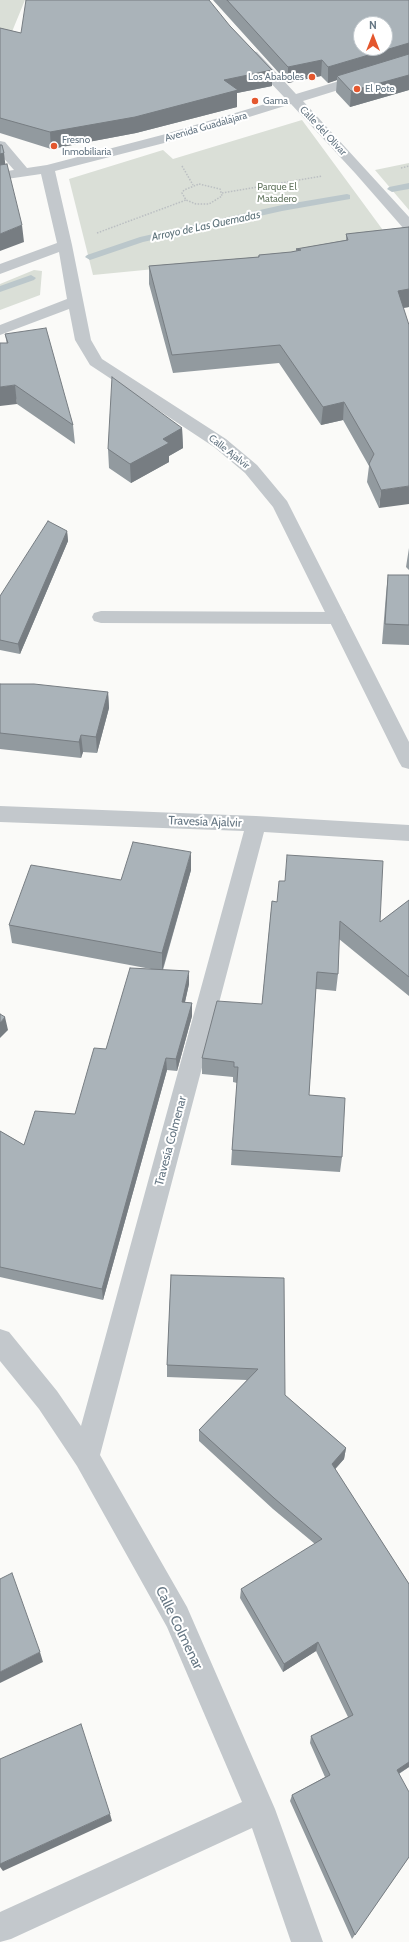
<!DOCTYPE html>
<html>
<head>
<meta charset="utf-8">
<style>
  body { margin:0 }
  #map { position:relative; width:409px; height:1942px; overflow:hidden; background:#fafaf8; font-family:Cabin,sans-serif }
  canvas { display:block }
  .north { position:absolute; left:353px; top:16px; width:40px; height:40px; box-sizing:border-box; background:#fff; border:1px solid #c1c8cd; border-radius:50%; rotate:0deg; font-size:11px; font-weight:700; line-height:16px; text-align:center; color:#657683 }
  .north::after { content:''; display:block; margin:auto; width:14px; height:18px; background:#e4572e; clip-path:polygon(50% 0,100% 100%,50% 72%,0 100%) }
</style>
</head>
<body>
<div id="map">
<canvas width="409" height="1942"></canvas>
<div class="north">N</div>
</div>
<script>
const g = document.querySelector('canvas').getContext('2d');
g.lineJoin = 'round';
function fill(path, color) { g.fillStyle = color; g.fill(path, 'evenodd'); }
const toPath = rows => new Path2D(rows.map(r => 'M' + r).join(''));
function trace(path, color, width, dash) { g.strokeStyle = color; g.lineWidth = width; g.lineCap = dash ? 'butt' : 'round'; g.setLineDash(dash || []); g.stroke(path); }
function label(font, color, halo, rows, align = 'center') {
  g.font = font + ' Cabin,sans-serif'; g.lineWidth = 4; g.setLineDash([]); g.textBaseline = 'middle'; g.strokeStyle = halo; g.fillStyle = color; for (const [text, x, y, turn = 0] of rows) {
    g.save(); g.translate(x, y); g.rotate((+turn || 0) * Math.PI / 180); g.textAlign = isNaN(turn) ? turn : align; if (halo) g.strokeText(text, 0, 0); g.fillText(text, 0, 0); g.restore();
  }
}
fill(toPath([
  [0,0,25,0,9,39,0,39],
  [302,120,388,237,309,254,93,275,69,179,163,150,173,159],
  [409,163,409,210,375,170],
  [34,270,42,271,40,295,0,310,0,284]
]), '#dadfd7');
fill(toPath([
  [409,183,409,189,392,192,387,189,389,187,409,183],
  [347,194,350,195,350,199,282,211,143,242,90,260,85,257,87,255,140,237,282,205,347,194],
  [31,275,36,278,34,280,0,292,0,286,31,275]
]), '#bbc7cb');
trace(toPath([
  [182,166,193,185],
  [401,168,409,166],
  [199,184,220,189,222,196,209,204,196,204,186,200,182,193,184,190,199,184],
  [222,193,322,176],
  [97,233,186,200]
]), '#bbbfc2', 1.5, [1.5, 1.5]);
fill(toPath([
  [101,611,337,612,344,614,346,618,344,622,337,624,101,623,94,621,92,617,94,613,101,611]
]), '#c3c8cc');
fill(toPath([
  [252,51,257,52,296,94,409,60,409,68,303,101,409,217,409,230,404,229,355,173,291,104,172,141,55,171,72,245,91,340,102,359,226,439,257,465,287,501,409,742,409,769,402,767,399,762,273,507,245,473,214,447,90,365,75,340,69,309,0,335,0,325,67,299,59,252,0,274,0,264,57,243,41,174,0,180,0,172,14,170,0,154,0,141,5,142,27,168,47,165,162,135,285,98,247,58,245,55,247,52,252,51],
  [0,806,256,816,409,825,409,841,264,832,100,1455,187,1607,275,1809,323,1942,291,1942,252,1828,11,1939,0,1942,0,1912,242,1802,167,1627,77,1466,39,1409,0,1361,0,1329,9,1332,57,1391,81,1426,244,831,0,822,0,806]
]), '#c3c8cc');
fill(toPath([
  [213,0,409,0,409,90,350,107,336,92,337,80,328,83,321,76,288,83],
  [230,26,272,70,272,86,237,93,237,107,136,133,51,149,0,133,0,28,21,33],
  [409,227,409,307,403,308,379,508,367,482,369,466,343,420,321,425,279,363,173,373,149,284,149,266,258,257,259,255,291,252,296,251,296,249,346,240,346,234],
  [5,334,73,425,75,444,17,404],
  [182,428,183,448,169,456,169,462,131,483,109,468,108,449],
  [67,531,68,541,20,654,0,650,0,596],
  [409,548,409,570,406,567],
  [388,575,409,575,409,645,382,644,386,594],
  [0,684,108,692,109,708,97,753,83,752,81,758,0,749],
  [191,870,163,970,189,984,185,1002,192,1003,192,1016,177,1071,167,1070,103,1300,0,1277,0,1131,24,1145,75,1114,106,1049,151,969,12,943,9,925,121,880],
  [409,900,409,996,339,939,338,974,336,991,316,989,309,1095,342,1157,340,1172,231,1165,232,1150,237,1083,233,1082,233,1077,202,1074,202,1058,262,1004,272,901,380,922],
  [171,1275,285,1395,346,1448,344,1459,335,1469,409,1584,409,1767,399,1774,409,1857,352,1939,290,1801,292,1795,325,1777,310,1743,311,1736,348,1717,316,1651,283,1672,240,1598,241,1589,315,1544,273,1509,199,1441,199,1430,247,1380,167,1377,167,1365]
]), '#929a9f');
fill(toPath([
  [409,43,409,59,337,76,337,80,328,83,328,67],
  [322,60,321,76,288,83,288,67],
  [272,70,272,86,237,93,237,107,136,133,51,149,50,132,224,80],
  [409,75,409,90,350,107,351,91],
  [0,145,4,153,6,170,0,171],
  [22,225,24,242,0,251,0,234],
  [409,289,409,307,396,309,398,291],
  [15,385,17,404,0,406,0,387],
  [344,402,343,420,321,425,323,407],
  [182,428,183,448,169,456,169,462,131,483,130,464,163,439],
  [409,486,409,504,379,508,381,490],
  [67,531,68,541,20,654,18,644],
  [108,692,109,708,97,753,96,737],
  [81,735,83,752,81,758,79,742],
  [191,852,191,870,162,971,162,953],
  [189,971,189,984,182,1015,182,1002],
  [192,1003,192,1016,177,1071,176,1059],
  [5,1017,8,1030,0,1038,0,1023],
  [166,1058,167,1070,103,1300,102,1289],
  [346,1448,344,1459,330,1475,332,1464],
  [318,1642,316,1651,283,1672,284,1664],
  [40,1652,43,1662,0,1683,0,1672],
  [409,1762,409,1767,393,1777,397,1770],
  [110,1814,112,1821,3,1871,0,1867,0,1864]
]), '#777d82');
const building = toPath([
  [26,0,209,0,230,26,272,70,224,80,238,90,135,117,50,132,0,118,0,28,21,33,26,0],
  [227,0,409,0,409,43,328,67,322,60,288,67,227,0],
  [361,24,385,24,385,48,361,48,361,24],
  [409,54,409,75,351,91,337,76,409,54],
  [0,145,2,145,4,153,0,154,0,145],
  [7,164,22,225,0,234,0,165,7,164],
  [409,227,409,289,398,291,409,325,409,486,381,490,369,464,374,454,344,402,323,407,280,345,172,355,149,266,259,257,259,255,291,252,301,250,296,249,348,240,346,234,409,227],
  [46,328,73,425,15,385,0,387,0,343,8,343,5,334,46,328],
  [112,377,182,428,163,439,169,443,130,464,108,449,112,377],
  [48,521,67,531,18,644,0,640,0,596,48,521],
  [388,575,409,575,409,625,385,624,388,575],
  [0,684,34,684,108,692,96,737,81,735,79,742,0,733,0,684],
  [133,842,191,852,162,953,9,925,31,865,121,880,133,842],
  [287,855,383,861,380,922,409,900,409,977,340,921,338,974,317,972,309,1095,345,1098,342,1157,232,1150,238,1067,234,1067,234,1062,202,1058,217,1001,262,1004,272,901,277,902,279,881,285,881,287,855],
  [130,968,189,971,182,1002,192,1003,176,1059,166,1058,102,1289,0,1267,0,1131,24,1145,35,1111,75,1114,94,1048,106,1049,130,968],
  [0,1014,5,1017,0,1023,0,1014],
  [171,1275,284,1278,285,1395,346,1448,332,1464,409,1584,409,1762,397,1770,409,1792,409,1857,355,1935,292,1795,330,1775,311,1736,353,1715,318,1642,284,1664,241,1589,322,1539,274,1498,199,1430,258,1369,167,1365,171,1275],
  [12,1573,40,1652,0,1672,0,1579,12,1573],
  [81,1724,110,1814,0,1864,0,1759,81,1724]
]);
fill(building, '#aab3b9');
trace(building, '#777d82', 1);
for (const [x, y, r, color] of [
  [312,77,4,"#e4572e"],
  [357,89,4,"#e4572e"],
  [255,101,4,"#e4572e"],
  [54,146,4,"#e4572e"]
]) { const dot = new Path2D(); dot.arc(x, y, r, 0, 2 * Math.PI); g.fillStyle = color; g.fill(dot); trace(dot, '#fff', 1.5); }
label('10px', '#657683', '#fff', [
  ["Los Ababoles",304,77,"right"],
  ["El Pote",365,89],
  ["Gama",263,101],
  ["Fresno",62,140],
  ["Inmobiliaria",62,152]
], 'left');
label('10px', '#657683', '#fff', [
  ["Avenida Guadalajara",206,127,-16],
  ["Calle del Olivar",323,131,47],
  ["Calle Ajalvir",229,452,38]
]);
label('10px', '#687a64', '#fff', [
  ["Parque El",277,187],
  ["Matadero",277,199]
]);
label('italic 11px', '#60757c', '#fff', [
  ["Arroyo de Las Quemadas",206,226,-12]
]);
label('12px', '#657683', '#fff', [
  ["Travesía Ajalvir",205,822,2],
  ["Travesía Colmenar",171,1141,-75]
]);
label('14px', '#657683', '#fff', [
  ["Calle Colmenar",179,1628,64]
]);
</script>
</body>
</html>
